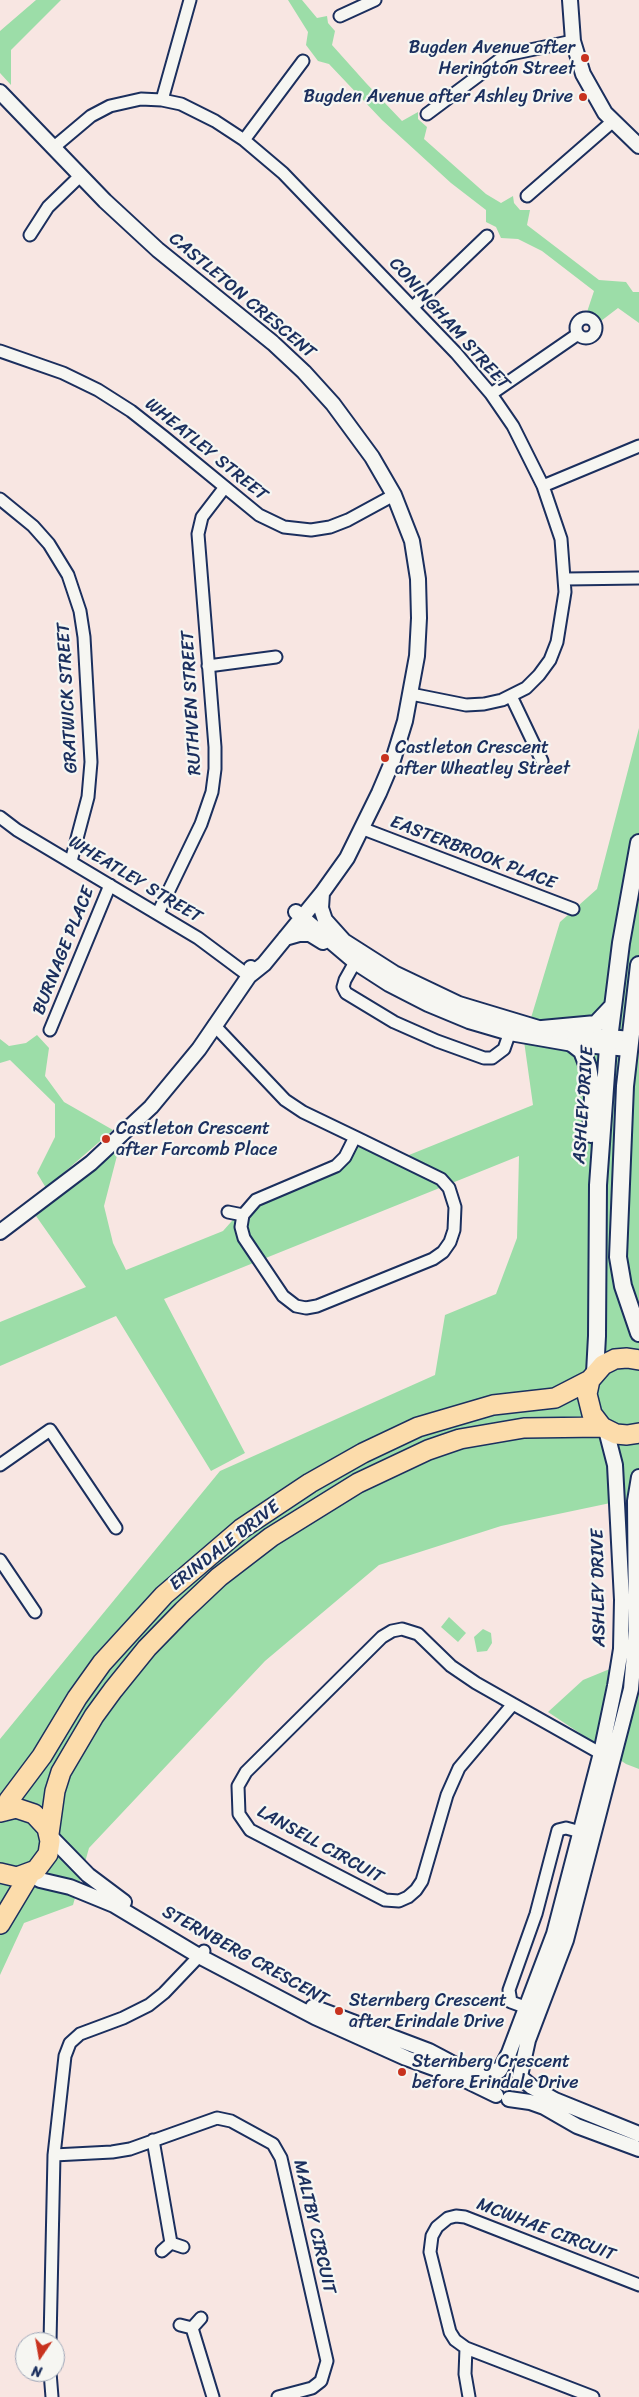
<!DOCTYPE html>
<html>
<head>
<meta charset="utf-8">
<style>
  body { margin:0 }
  #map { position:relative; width:639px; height:2397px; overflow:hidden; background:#f8e6e2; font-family:Sriracha,sans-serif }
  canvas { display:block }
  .north { position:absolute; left:15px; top:2332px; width:50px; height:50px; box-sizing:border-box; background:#f6f6f2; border:1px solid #9ea6b7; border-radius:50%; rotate:192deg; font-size:14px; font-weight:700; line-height:20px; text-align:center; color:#1b2f5e }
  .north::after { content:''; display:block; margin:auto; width:18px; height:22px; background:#c8321e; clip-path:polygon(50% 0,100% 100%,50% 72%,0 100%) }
</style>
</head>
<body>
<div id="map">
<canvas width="639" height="2397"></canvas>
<div class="north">N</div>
</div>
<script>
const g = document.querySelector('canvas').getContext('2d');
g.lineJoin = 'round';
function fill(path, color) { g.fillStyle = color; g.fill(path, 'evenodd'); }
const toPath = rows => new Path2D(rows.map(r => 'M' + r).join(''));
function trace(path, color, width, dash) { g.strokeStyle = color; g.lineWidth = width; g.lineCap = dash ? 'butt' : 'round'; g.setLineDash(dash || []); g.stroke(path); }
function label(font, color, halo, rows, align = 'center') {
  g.font = font + ' Sriracha,sans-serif'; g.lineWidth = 4.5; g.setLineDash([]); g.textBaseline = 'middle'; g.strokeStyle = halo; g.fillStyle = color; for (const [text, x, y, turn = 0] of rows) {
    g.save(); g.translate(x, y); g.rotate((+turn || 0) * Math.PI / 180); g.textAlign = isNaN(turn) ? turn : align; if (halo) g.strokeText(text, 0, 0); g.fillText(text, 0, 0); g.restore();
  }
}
fill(toPath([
  [36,0,61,0,11,50,11,85,0,73,0,31],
  [288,0,302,0,317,18,327,16,328,23,335,31,332,45,366,83,402,121,418,112,418,119,427,127,424,139,486,194,501,203,513,196,514,203,520,210,530,210,527,225,599,280,626,282,633,292,639,292,639,323,618,308,601,321,587,312,594,291,542,251,518,239,501,238,496,227,486,222,486,210,451,183,382,120,329,64,318,61,306,45,308,32],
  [639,728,639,1497,501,1526,379,1565,265,1661,89,1848,73,1905,24,1923,0,1975,0,1739,220,1471,435,1375,445,1315,496,1294,517,1238,519,1156,164,1299,245,1453,211,1471,116,1316,0,1366,0,1322,86,1287,36,1216,119,1148,104,1206,113,1243,126,1270,223,1231,239,1213,341,1167,359,1144,409,1155,533,1105,524,1041,560,922,597,889],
  [37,1035,49,1048,45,1076,64,1102,113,1130,46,1188,37,1173,55,1137,55,1104,10,1060,0,1063,0,1039,9,1046,26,1043],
  [449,1617,466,1633,458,1642,441,1627],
  [483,1629,491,1633,492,1643,487,1651,477,1652,474,1637],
  [639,1657,639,1769,626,1764,548,1712,583,1680]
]), '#9cdda8');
const minor = toPath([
  [340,16,375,0],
  [162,100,190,0],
  [427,114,506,55,573,41],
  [244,140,303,61],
  [53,148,91,116,110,106,141,99,162,100,181,104,215,121,244,140,283,173,456,353,491,394,513,426,543,486,561,539,565,592,557,642,550,660,539,675,526,688,502,700,484,704,466,705,411,694],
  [527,196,612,122],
  [30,235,48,207,80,176],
  [413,307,487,236],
  '576 328a10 10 0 1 1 20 0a10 10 0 1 1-20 0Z',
  [0,351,63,373,98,390,131,411,164,437,259,515,284,527,311,530,330,527,348,520,394,495],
  [491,394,578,334],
  [543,486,639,446],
  [0,499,33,526,49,544,68,575,80,611,84,637,91,762,88,797,71,861],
  [566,579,639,578],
  [208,666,276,657],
  [511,696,542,761],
  [0,817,17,830,198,938,249,976],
  [361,828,573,909],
  [158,913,201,824,212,792,215,769,215,747,198,534,202,517,225,487],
  [359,955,345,980,343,987,346,993,394,1022,437,1041,484,1058,492,1058,504,1049,512,1026],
  [214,1025,285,1100,303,1112,355,1137,345,1157,336,1166,256,1200,243,1215,241,1227,244,1238,283,1296,296,1306,306,1308,317,1306,433,1259,443,1252,450,1242,454,1230,455,1207,449,1188,441,1179,355,1137],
  [50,1030,110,885],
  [228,1212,243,1215],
  [0,1465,50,1430,116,1528],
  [0,1560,35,1612],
  [513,1704,476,1683,451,1666,418,1634,402,1629,392,1631,382,1637,246,1772,238,1786,239,1814,250,1830,385,1900,399,1901,408,1897,416,1890,422,1881,447,1795,459,1768,513,1704,607,1757],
  [533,2010,511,2002,509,1990,536,1914,558,1830,566,1828,588,1834],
  [153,2140,171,2243,183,2247],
  [54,2155,112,2152,130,2149,217,2118,231,2121,273,2144,281,2158,327,2361,321,2381,312,2388,278,2397],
  [162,2251,171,2243],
  [180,2325,192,2328,213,2397],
  [192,2328,201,2318],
  [50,2342,54,2155,65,2056,70,2043,80,2034,123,2018,149,2005,164,1993,204,1951],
  [466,2348,465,2374,469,2397],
  [50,2372,52,2397],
  [593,2397,466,2348,455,2340,450,2332,430,2252,432,2236,437,2227,448,2218,456,2216,465,2217,639,2285]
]);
const tertiary = toPath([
  [570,0,573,41,583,74,605,113,639,146],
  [0,92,105,201,158,250,273,343,304,372,333,404,372,457,394,495,412,541,418,579,419,618,417,656,405,721,393,760,379,793,347,858,322,893,264,964,249,976],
  [322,893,321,908,325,920,343,940],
  [296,912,355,962,389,984,428,1004,469,1021,510,1033,573,1044,629,1049],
  [336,936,394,973,459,1004,542,1029,574,1034,631,1039],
  [285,938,299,934,310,934,323,942],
  [0,1232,91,1163,151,1107,199,1049,249,976,251,968],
  [49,1835,88,1875,124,1902],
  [31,1874,40,1880,70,1887,114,1905,199,1956,315,2017,406,2058,461,2078,496,2095],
  [313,2007,429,2051,463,2069,499,2071],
  [500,2070,509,2053,554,1934,601,1753,615,1686,621,1649,622,1600,615,1465,606,1430],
  [520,2076,528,2040,566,1940,631,1689,636,1631,635,1501,639,1477],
  [520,2077,532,2087,555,2100,639,2134],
  [509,2099,530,2102,544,2107,577,2126,639,2149]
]);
const secondary = toPath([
  [639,965,625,1086,618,1257,623,1286,639,1333],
  [542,1029,596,1024,613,1006],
  [573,1044,582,1051,588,1067,593,1097,591,1134],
  [595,1373,597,1336,598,1185,608,1047,621,943,639,843]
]);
const primary = toPath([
  [639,1360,627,1358,615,1359,603,1365,590,1380,587,1394,592,1414,602,1427,616,1434,627,1435,639,1433],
  [4,1811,9,1800,42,1756,77,1698,102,1663,164,1595,241,1529,310,1483,363,1453,418,1427,493,1405,555,1398,590,1380],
  [0,1812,16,1808,34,1814,47,1828,50,1841,48,1854,36,1870,17,1877,0,1873],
  [49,1834,55,1791,61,1772,94,1716,113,1690,147,1648,183,1611,219,1577,271,1537,358,1483,428,1450,460,1439,524,1428,602,1427],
  [0,1924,30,1874]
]);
trace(minor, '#1b2f5e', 15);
trace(tertiary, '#1b2f5e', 18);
trace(secondary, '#1b2f5e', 20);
trace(primary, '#1b2f5e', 22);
trace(minor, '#f6f6f2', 11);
trace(tertiary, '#f6f6f2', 14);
trace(secondary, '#f6f6f2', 16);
trace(primary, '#fcdcab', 19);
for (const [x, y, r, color] of [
  [585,58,5,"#c8321e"],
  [583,97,5,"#c8321e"],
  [385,758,5,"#c8321e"],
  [106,1139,5,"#c8321e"],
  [339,2011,5,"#c8321e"],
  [402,2072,5,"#c8321e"]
]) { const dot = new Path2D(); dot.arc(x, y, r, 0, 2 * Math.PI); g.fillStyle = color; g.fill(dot); trace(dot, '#f6f6f2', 2); }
label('18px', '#1b2f5e', '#f6f6f2', [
  ["Bugden Avenue after",575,48,"right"],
  ["Herington Street",575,69,"right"],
  ["Bugden Avenue after Ashley Drive",573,97,"right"],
  ["Castleton Crescent",395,748],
  ["after Wheatley Street",395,769],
  ["Castleton Crescent",116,1129],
  ["after Farcomb Place",116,1150],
  ["Sternberg Crescent",349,2001],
  ["after Erindale Drive",349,2022],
  ["Sternberg Crescent",412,2062],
  ["before Erindale Drive",412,2083]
], 'left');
label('18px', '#1b2f5e', '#f6f6f2', [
  ["CASTLETON CRESCENT",242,296,40],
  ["CONINGHAM STREET",449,324,48],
  ["WHEATLEY STREET",206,450,39],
  ["GRATWICK STREET",68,698,-93],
  ["RUTHVEN STREET",192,703,-93],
  ["EASTERBROOK PLACE",473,853,21],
  ["WHEATLEY STREET",135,880,31],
  ["BURNAGE PLACE",64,951,-68],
  ["ASHLEY DRIVE",584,1105,-86],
  ["ERINDALE DRIVE",225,1546,-38],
  ["ASHLEY DRIVE",599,1588,-91],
  ["LANSELL CIRCUIT",320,1845,29],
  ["STERNBERG CRESCENT",245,1956,29],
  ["MALTBY CIRCUIT",314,2227,77],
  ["MCWHAE CIRCUIT",546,2230,21]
]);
</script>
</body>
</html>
